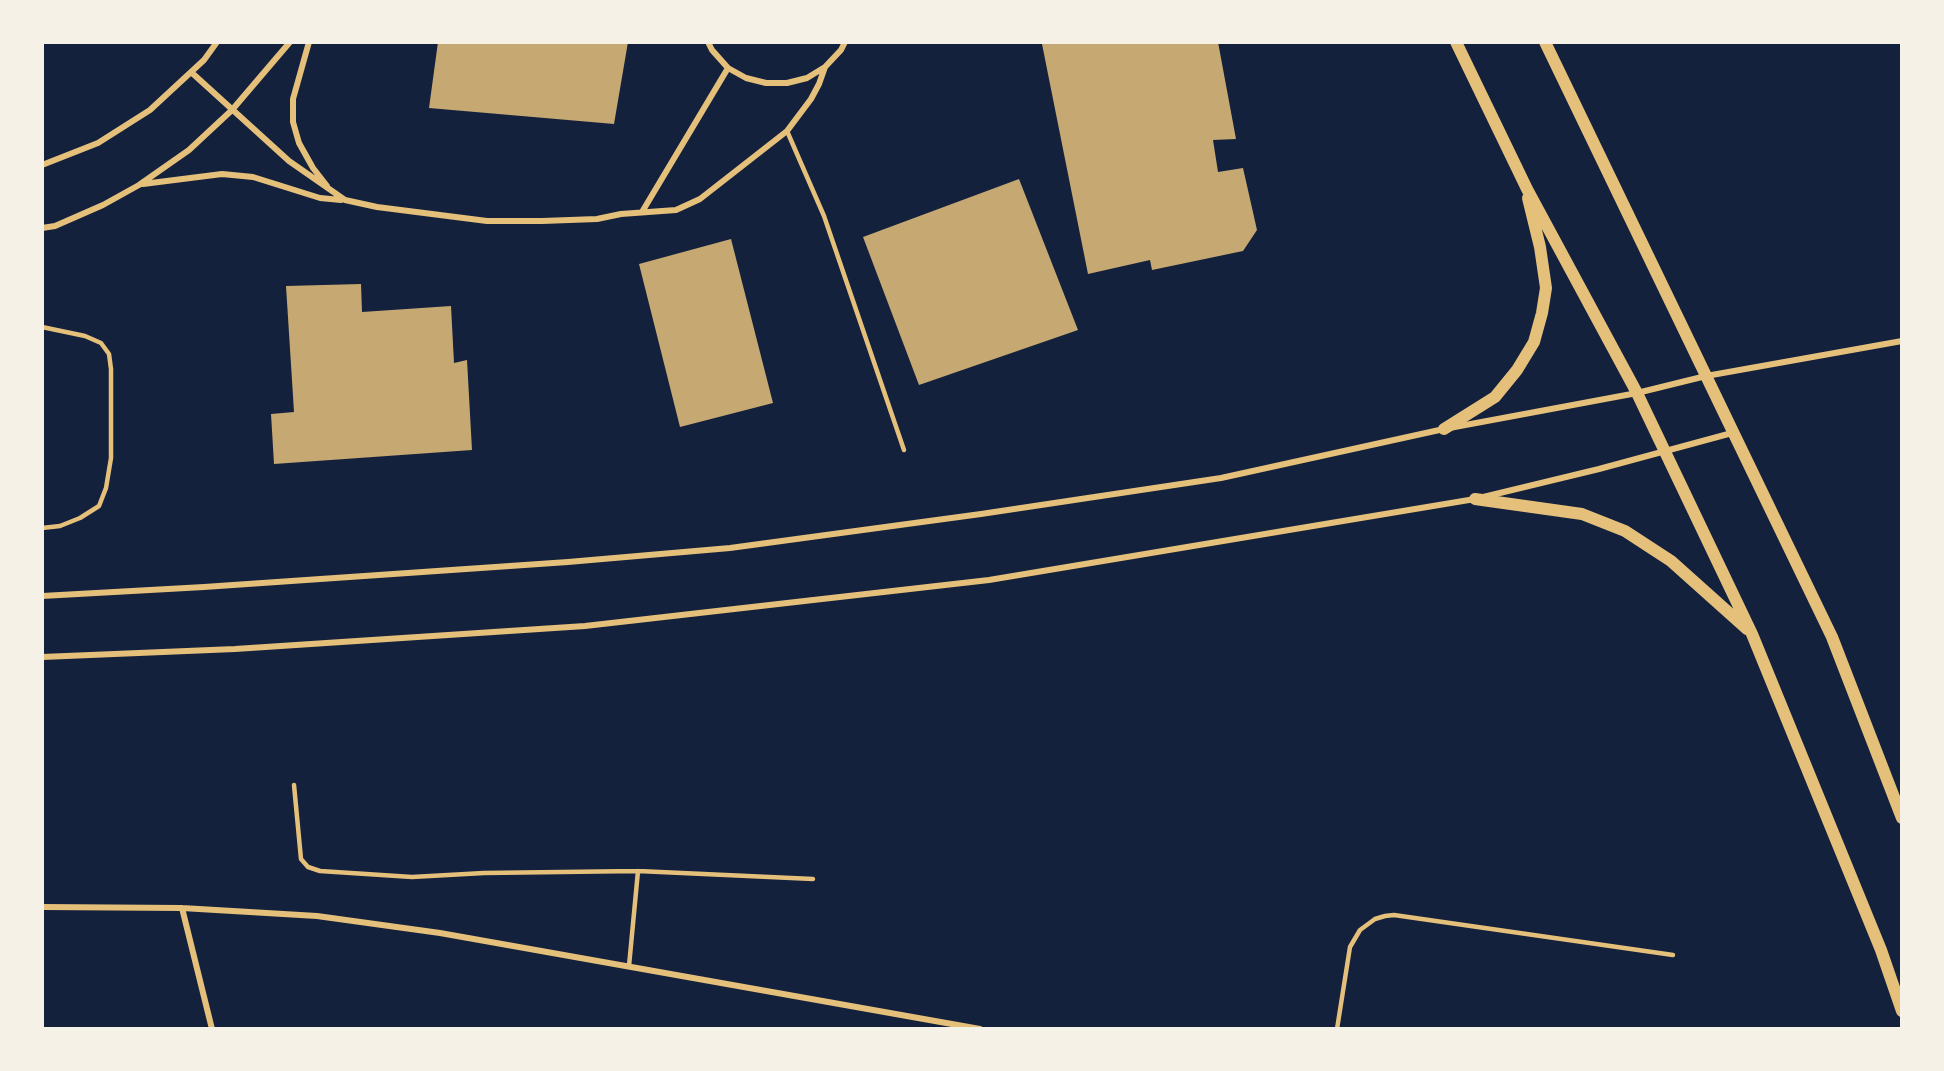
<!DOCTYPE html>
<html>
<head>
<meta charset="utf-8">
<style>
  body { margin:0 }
  #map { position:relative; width:1944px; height:1071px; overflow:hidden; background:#14213d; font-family:"IBM Plex Sans",sans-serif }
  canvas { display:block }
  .frame { position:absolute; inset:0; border:44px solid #f6f1e7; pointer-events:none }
</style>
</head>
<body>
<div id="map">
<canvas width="1944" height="1071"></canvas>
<div class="frame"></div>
</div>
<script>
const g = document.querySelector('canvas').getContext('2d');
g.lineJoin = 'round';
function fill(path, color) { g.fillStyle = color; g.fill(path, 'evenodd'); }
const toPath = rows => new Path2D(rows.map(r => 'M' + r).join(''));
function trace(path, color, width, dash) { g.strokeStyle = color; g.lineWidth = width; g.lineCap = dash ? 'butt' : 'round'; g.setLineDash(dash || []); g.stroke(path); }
fill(toPath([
  [438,42,628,42,614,124,429,108],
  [1052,42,1218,42,1236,139,1213,140,1218,172,1243,168,1257,230,1243,251,1152,270,1150,260,1088,274,1042,44],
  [1019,179,1078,330,919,385,863,237],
  [731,239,773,403,680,427,639,264],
  [361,284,362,312,451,306,454,363,467,360,472,450,274,464,271,414,294,412,286,286]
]), '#c6a872');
trace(toPath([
  [787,131,824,216,904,450],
  [42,327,85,336,101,343,109,354,111,369,111,458,106,488,99,506,80,518,60,526,42,528],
  [294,785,301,859,308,867,320,871,412,877,484,873,638,871,813,879],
  [629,966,638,871],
  [1337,1029,1350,947,1360,930,1375,919,1385,916,1394,915,1673,955]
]), '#e5c07b', 4.5);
trace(toPath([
  [309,42,293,99,293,122,299,143,313,168,327,186],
  [708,42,712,50,728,68,746,78,766,83,787,83,807,78,825,67,841,50,845,42],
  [191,72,289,161,345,200,377,207,487,221,542,221,597,219,621,214,676,210,700,199,787,131,811,99,819,84,825,67],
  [42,165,98,143,150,110,204,60,217,42],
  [143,184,222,174,253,177,320,198,341,200],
  [642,212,728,68],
  [42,228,55,226,103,205,139,185,189,150,232,110,290,42],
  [42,596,204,587,568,562,730,548,981,514,1221,478,1444,429,1637,393,1706,376,1902,341],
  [42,657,235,649,585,626,989,580,1475,499,1599,469,1732,433],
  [42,907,182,908,317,916,440,933,980,1029],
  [182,908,212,1029]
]), '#e5c07b', 6);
trace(toPath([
  [1456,42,1527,189,1637,393,1752,634,1881,950,1902,1011],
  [1545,42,1832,637,1902,818],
  [1444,429,1495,397,1517,370,1534,342,1542,313,1546,288,1540,247,1528,198],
  [1475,499,1582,514,1625,531,1671,561,1747,629]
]), '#e5c07b', 12);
</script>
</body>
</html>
